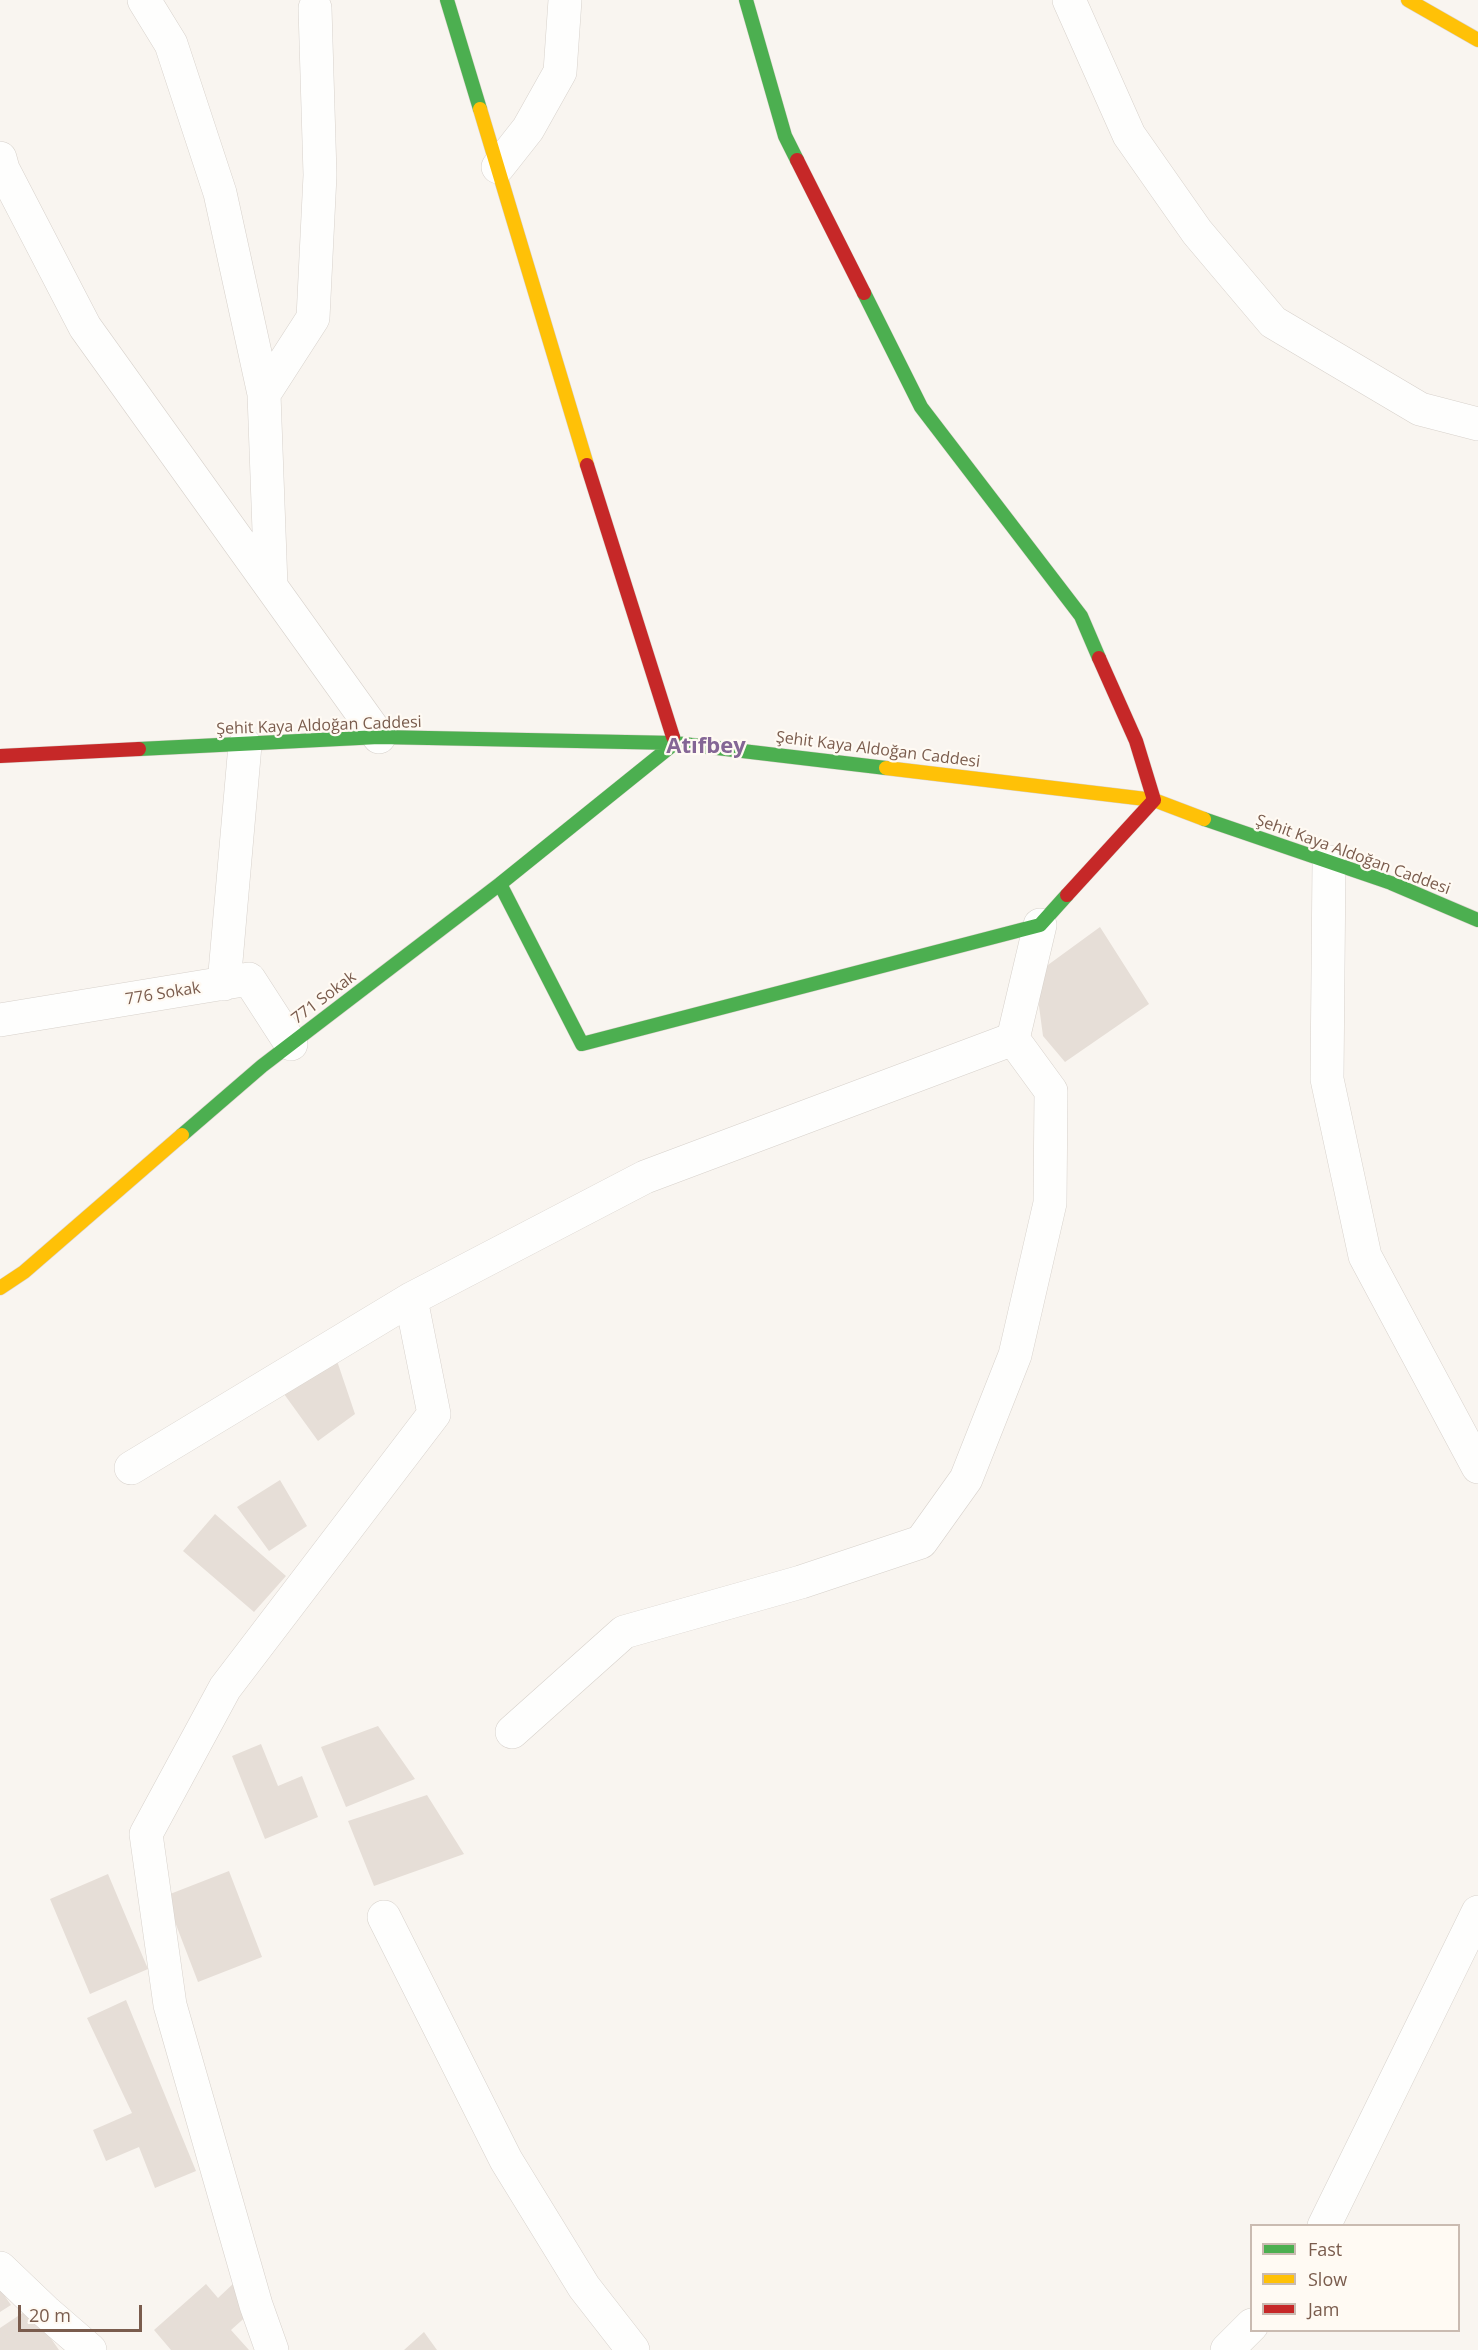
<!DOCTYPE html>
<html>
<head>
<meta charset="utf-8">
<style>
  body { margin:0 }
  #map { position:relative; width:1478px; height:2350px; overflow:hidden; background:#f9f5f0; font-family:"Open Sans",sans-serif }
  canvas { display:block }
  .legend { position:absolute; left:1250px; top:2224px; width:210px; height:108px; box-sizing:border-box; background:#fffaf3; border:2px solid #cabbb1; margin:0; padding:8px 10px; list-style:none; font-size:18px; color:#7a5c4d }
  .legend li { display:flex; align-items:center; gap:12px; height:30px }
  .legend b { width:30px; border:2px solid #cabbb1 }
  .scale { position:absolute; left:18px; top:2305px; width:124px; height:27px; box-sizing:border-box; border:3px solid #7a5c4d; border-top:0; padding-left:8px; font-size:18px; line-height:21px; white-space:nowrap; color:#7a5c4d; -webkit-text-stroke:4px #fffaf3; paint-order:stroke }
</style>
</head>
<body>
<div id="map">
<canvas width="1478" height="2350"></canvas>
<ul class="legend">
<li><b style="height:8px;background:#4caf50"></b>Fast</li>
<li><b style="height:8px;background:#ffc107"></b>Slow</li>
<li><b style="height:8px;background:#c62828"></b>Jam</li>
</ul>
<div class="scale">20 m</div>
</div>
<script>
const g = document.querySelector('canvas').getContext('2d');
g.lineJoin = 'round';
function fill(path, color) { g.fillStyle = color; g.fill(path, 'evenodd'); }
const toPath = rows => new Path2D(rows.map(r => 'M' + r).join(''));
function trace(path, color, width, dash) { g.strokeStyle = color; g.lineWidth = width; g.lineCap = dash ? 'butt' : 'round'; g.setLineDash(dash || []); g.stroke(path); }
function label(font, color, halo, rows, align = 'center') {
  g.font = font + ' "Open Sans",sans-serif'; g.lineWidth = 4.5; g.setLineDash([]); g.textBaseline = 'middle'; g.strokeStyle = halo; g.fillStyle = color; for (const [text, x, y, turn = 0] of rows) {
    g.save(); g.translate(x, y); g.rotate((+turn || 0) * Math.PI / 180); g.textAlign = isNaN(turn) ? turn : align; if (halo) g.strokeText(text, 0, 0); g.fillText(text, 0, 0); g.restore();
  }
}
fill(toPath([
  [1100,927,1149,1004,1065,1062,1043,1036,1039,1006,1041,970],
  [334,1352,355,1414,318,1441,279,1387],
  [280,1480,307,1526,269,1551,237,1507],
  [215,1514,286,1576,254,1612,183,1551],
  [378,1726,415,1779,346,1807,321,1747],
  [261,1744,278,1786,302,1776,318,1817,265,1839,232,1756],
  [427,1795,464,1854,374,1886,348,1821],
  [229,1871,262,1957,198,1982,165,1896],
  [108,1874,148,1969,90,1994,50,1899],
  [126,2000,196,2171,155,2188,139,2147,106,2161,93,2130,132,2113,87,2018],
  [235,2282,250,2313,231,2330,249,2350,171,2350,154,2330,206,2284,218,2298],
  [0,2289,11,2305,0,2312],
  [30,2308,59,2350,0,2350,0,2328],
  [424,2332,437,2350,404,2350]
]), '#e6ded7');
const street = toPath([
  [144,0,171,44,220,193,264,394],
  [1069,0,1129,135,1197,232,1273,322,1420,409,1478,424],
  [0,158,3,169,85,327,379,737],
  [498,167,528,129,560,72,565,0],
  [271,586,264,394,313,318,320,175,315,8],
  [1329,862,1327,1079,1365,1256,1478,1467],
  [224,984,245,745],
  [0,1020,249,979,291,1044],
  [131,1468,411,1299,645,1177,1013,1039,1040,925],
  [512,1732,624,1632,801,1582,921,1542,966,1479,1015,1355,1050,1203,1051,1091,1013,1039],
  [384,1917,506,2160,584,2287,633,2350],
  [1324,2226,1478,1912],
  [0,2268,45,2311,90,2350],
  [272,2350,256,2305,170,2005,146,1834,225,1688,434,1414,411,1299],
  [1227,2350,1252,2325]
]);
const fast = toPath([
  [447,0,480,109],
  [746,0,785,136,797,160],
  [864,293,921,407,1081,616,1099,658],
  [139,749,379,737,675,743,886,768],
  [1204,819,1391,883,1478,920],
  [500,884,582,1044,1040,925,1067,895],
  [182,1135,262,1066,500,884,675,743,673,737]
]);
const slow = toPath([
  [1408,0,1478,40],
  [480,109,587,465],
  [886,768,1154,800,1204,819],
  [0,1288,24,1272,182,1135]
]);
const jam = toPath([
  [797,160,864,293],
  [587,465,673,737],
  [0,756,139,749],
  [1067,895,1154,800,1136,741,1099,658]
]);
trace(street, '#d7d1cb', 34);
trace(fast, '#d9d2cb', 15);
trace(slow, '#d9d2cb', 15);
trace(jam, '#d9d2cb', 15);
trace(street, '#fefefd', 33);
trace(fast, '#4caf50', 14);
trace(slow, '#ffc107', 14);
trace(jam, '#c62828', 14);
label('16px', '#7a5c4d', '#fffaf3', [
  ["Şehit Kaya Aldoğan Caddesi",319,726,-2],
  ["Şehit Kaya Aldoğan Caddesi",878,750,7],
  ["Şehit Kaya Aldoğan Caddesi",1353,855,20],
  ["776 Sokak",163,994,-9],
  ["771 Sokak",324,998,-37]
]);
label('bold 22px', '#846695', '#fffaf3', [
  ["Atıfbey",706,747]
]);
</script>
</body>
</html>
